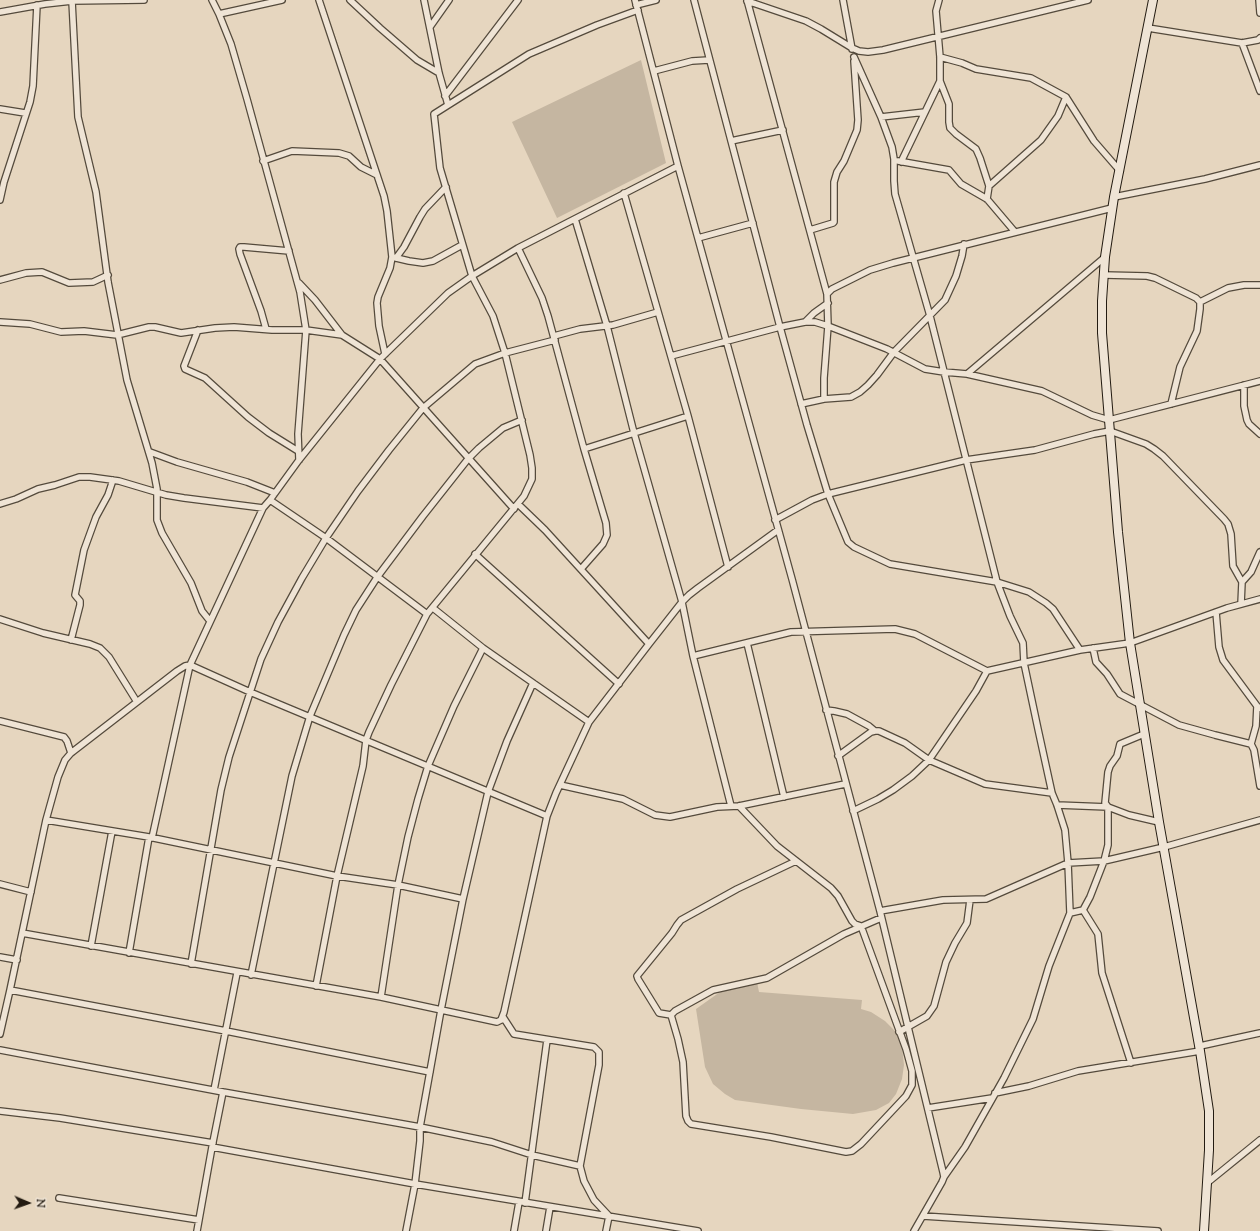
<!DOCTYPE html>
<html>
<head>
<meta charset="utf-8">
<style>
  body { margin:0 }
  #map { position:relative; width:1260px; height:1231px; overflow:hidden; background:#e6d6bf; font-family:"Sorts Mill Goudy",serif }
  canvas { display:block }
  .north { position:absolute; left:8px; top:1183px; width:40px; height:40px; -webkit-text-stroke:3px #efe4d5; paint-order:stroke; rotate:92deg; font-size:11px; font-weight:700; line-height:16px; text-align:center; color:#231b11 }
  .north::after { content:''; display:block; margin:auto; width:14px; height:18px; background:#231b11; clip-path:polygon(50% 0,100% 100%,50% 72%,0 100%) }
</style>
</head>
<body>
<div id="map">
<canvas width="1260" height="1231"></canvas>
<div class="north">N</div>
</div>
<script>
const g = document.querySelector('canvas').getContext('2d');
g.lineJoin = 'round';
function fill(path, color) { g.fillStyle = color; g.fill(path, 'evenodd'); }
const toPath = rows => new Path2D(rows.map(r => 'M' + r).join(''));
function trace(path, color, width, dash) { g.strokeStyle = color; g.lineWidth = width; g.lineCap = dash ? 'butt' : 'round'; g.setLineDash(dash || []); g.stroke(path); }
fill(toPath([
  [641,60,666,163,557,218,512,122],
  [757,982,759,992,862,1000,861,1009,871,1012,885,1021,896,1032,902,1047,904,1065,902,1079,896,1094,889,1103,876,1110,853,1114,801,1109,735,1100,725,1094,713,1084,705,1067,696,1009,720,992]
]), '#c5b6a1');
const street = toPath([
  [212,0,219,14,231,44,247,99,300,292,306,330,298,434,299,460],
  [319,0,384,196,387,211,392,257,390,268,378,297,377,303,379,326,385,354],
  [350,0,380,28,417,60,439,73],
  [424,0,439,73,448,105],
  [635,0,678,166,792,579,880,911,943,1172,944,1177,942,1182,914,1231],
  [694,0,780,327,807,425,828,494,848,542,854,547,890,564,997,582,1029,592,1046,603,1053,609,1080,650],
  [747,0,827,294],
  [843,0,852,49],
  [1259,0,1260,13],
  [72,1,78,117,96,192,108,282,127,380,152,463,157,489,157,520,162,533,191,583,202,611,210,621],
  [747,1,806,21,821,29,852,48,859,51,868,52,883,50,1088,0],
  [636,5,656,0],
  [0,12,45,4,72,1,144,0],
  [219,14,282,0],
  [430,27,449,0],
  [1148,28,1242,43,1258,40,1260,38],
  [1242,43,1260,91],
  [854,57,881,117,892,147,894,159,894,181,895,194,930,316,997,582,1010,616,1023,643,1024,663,1038,729,1052,793,1057,805,1065,830,1068,863,1070,913],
  [940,57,962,63,976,69,1031,78,1066,97,1094,141,1120,171],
  [654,71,692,61,709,60],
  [940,81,949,104,949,122,950,128,956,134,976,149,980,158,989,186,987,199],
  [445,96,518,0],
  [0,109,25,113],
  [881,117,925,112],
  [731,141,783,130],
  [263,161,292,151,339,153,349,156,361,167,377,175],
  [898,161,949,170,961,184,987,199,1015,232],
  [901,162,940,81,940,57,936,11,939,0],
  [989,186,1041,140,1058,116,1066,97],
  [624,193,688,416,728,567],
  [1114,197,1205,179,1260,165],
  [0,200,4,182,30,102,33,86,37,5],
  [575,219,607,326,634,433,682,602,693,656,731,806],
  [810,230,833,223,834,222,834,182,837,172,844,161,857,130,858,120,854,61],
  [698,238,753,223],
  [518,248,542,298,548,316,584,449,606,523,607,535,603,544,581,569],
  [392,257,409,261,423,263,433,261,462,245],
  [396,258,404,247,420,217,425,209,446,187],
  [1104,275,1147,276,1155,278,1196,298,1200,302,1200,309,1197,331,1180,367,1171,404],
  [0,280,26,273,42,272,69,283,93,282,108,275],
  [299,283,315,300,342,335],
  [1200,302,1228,288,1244,285,1260,285],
  [0,322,30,324,61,332,84,331,117,335,149,327,155,327,181,333,215,328,234,327,272,330,306,330,342,335,380,359,514,509],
  [805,322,814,313,828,303],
  [266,329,261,311,240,254,239,249,240,247,244,247,289,251],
  [198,330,184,366,185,369,205,378,248,417,269,433,298,451],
  [554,336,580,329,613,325,658,312],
  [671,356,780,327,805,322,815,322,828,326,887,349,925,369,944,372,967,374,1042,391,1092,415,1109,420,1260,381],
  [967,374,1105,257],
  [1244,385,1244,406,1247,420,1249,424,1260,434],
  [824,399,824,378,828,326,827,294,832,289,870,270,893,263,1112,208],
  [801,404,824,399,851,397,860,392,868,385,877,375,894,352,945,300,956,276,962,256,964,244],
  [584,449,688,416],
  [150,452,177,462,247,482,275,493],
  [270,500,326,538,427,614],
  [0,504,16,499,38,489,55,485,79,477,90,477,119,481,166,495,184,498,263,508],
  [775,520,812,500,828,494,966,460,1035,450,1094,434,1110,431,1146,444,1154,449,1163,456,1224,519,1228,524,1231,534,1233,566,1242,582],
  [475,554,619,684],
  [1241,604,1242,582,1251,572,1260,552],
  [433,608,483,648,589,722],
  [1216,612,1219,647,1223,660,1257,706,1260,708],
  [0,619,43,633,90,644,100,648,109,657,137,702],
  [71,640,80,605,80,601,75,595,84,550,96,517,108,495,113,480],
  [747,643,784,797],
  [649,644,682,602,689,595,698,588,778,530],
  [1093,648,1096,662,1107,674,1120,694,1179,725,1215,735,1251,744],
  [693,656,791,632,895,629,915,634,987,671,1080,650,1130,643,1227,608,1260,599],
  [1257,706,1256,726,1251,744,1254,750,1260,786],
  [826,710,834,711,847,714,869,726,875,731],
  [0,721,64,737,67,741,71,753],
  [838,756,871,732,875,731,879,731,905,743,929,760,985,784,1052,793],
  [560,785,623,799,655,815,670,817,717,807,739,806,845,784],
  [1057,805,1108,807,1129,815,1159,822],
  [853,811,878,799,893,790,912,776,929,760,976,691,987,671],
  [46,820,149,837,337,876,398,885,463,899],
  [152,838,190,665,250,692,547,816],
  [0,884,31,892],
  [1083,910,1098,934,1102,973,1131,1063],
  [880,911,943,900,986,899,1068,863,1104,861,1164,847,1260,820],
  [22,933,381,997,497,1022,501,1020,504,1012,547,816,556,793,589,722,649,644,545,530,518,504],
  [91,946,112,831],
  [129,953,149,837],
  [0,957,17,960],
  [191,964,221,790,229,757,261,659,278,622,302,578,326,538,358,491,389,450,423,408,475,364,505,353,555,340],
  [251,975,292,776,310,716,344,635,356,610,378,576,423,516,468,459,479,448,503,428,522,420],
  [316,986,337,876,363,766,366,740,369,732,391,685,427,614,524,496,532,479,532,468,530,455,505,353,493,316,472,276,440,168,434,114,529,54,597,25,638,10],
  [10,990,226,1031,430,1072],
  [381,997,398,885,408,837,418,799,428,766,454,706,483,648],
  [671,1015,678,1039,683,1062,686,1116,688,1121,691,1124,771,1137,846,1152,852,1151,861,1144,906,1096,912,1085,912,1071,906,1049,861,926,855,924,852,921,838,896,831,888,777,846,739,806],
  [671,1015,659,1013,638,979,637,976,672,933,677,925,681,920,737,889,796,861],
  [671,1015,675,1011,713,990,767,978,844,934,881,918],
  [503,1017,514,1034,594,1047,599,1052,599,1065,580,1166,584,1181,594,1200,609,1216,606,1231],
  [899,1032,927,1016,934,1006,946,962,955,943,967,923,970,900],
  [0,1034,10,990,46,820,58,777,65,760,71,753,177,671,185,666,190,665,263,508,270,500,299,460,380,359,448,293,472,276,518,248,678,166],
  [1200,1046,1260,1033],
  [0,1050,223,1092,420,1127,492,1142,532,1155,580,1166],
  [214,1090,237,973],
  [223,1092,212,1147,415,1184,698,1231],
  [995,1093,1029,1086,1078,1071,1200,1051],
  [928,1108,992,1098],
  [0,1111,60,1118,213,1143],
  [944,1177,965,1147,1004,1078,1033,1019,1049,966,1070,913,1083,910,1090,897,1104,861,1108,845,1108,807,1105,803,1108,772,1110,766,1117,756,1120,744,1144,734],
  [1207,1183,1260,1140],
  [59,1198,199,1220],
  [525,1203,547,1040],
  [923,1216,1158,1231],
  [197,1231,212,1147],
  [406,1231,415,1184,420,1141,420,1127,441,1010,463,899,488,792,507,741,533,683],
  [514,1231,519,1202],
  [546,1231,550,1207]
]);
const secondary = toPath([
  [1153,0,1114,197,1105,257,1102,301,1102,333,1118,532,1130,643,1159,822,1200,1051,1209,1111,1209,1150,1204,1231]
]);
trace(street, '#544a3c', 8);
trace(secondary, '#231b11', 10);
trace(street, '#efe4d5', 5.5);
trace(secondary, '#efe4d5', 8);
</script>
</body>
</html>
